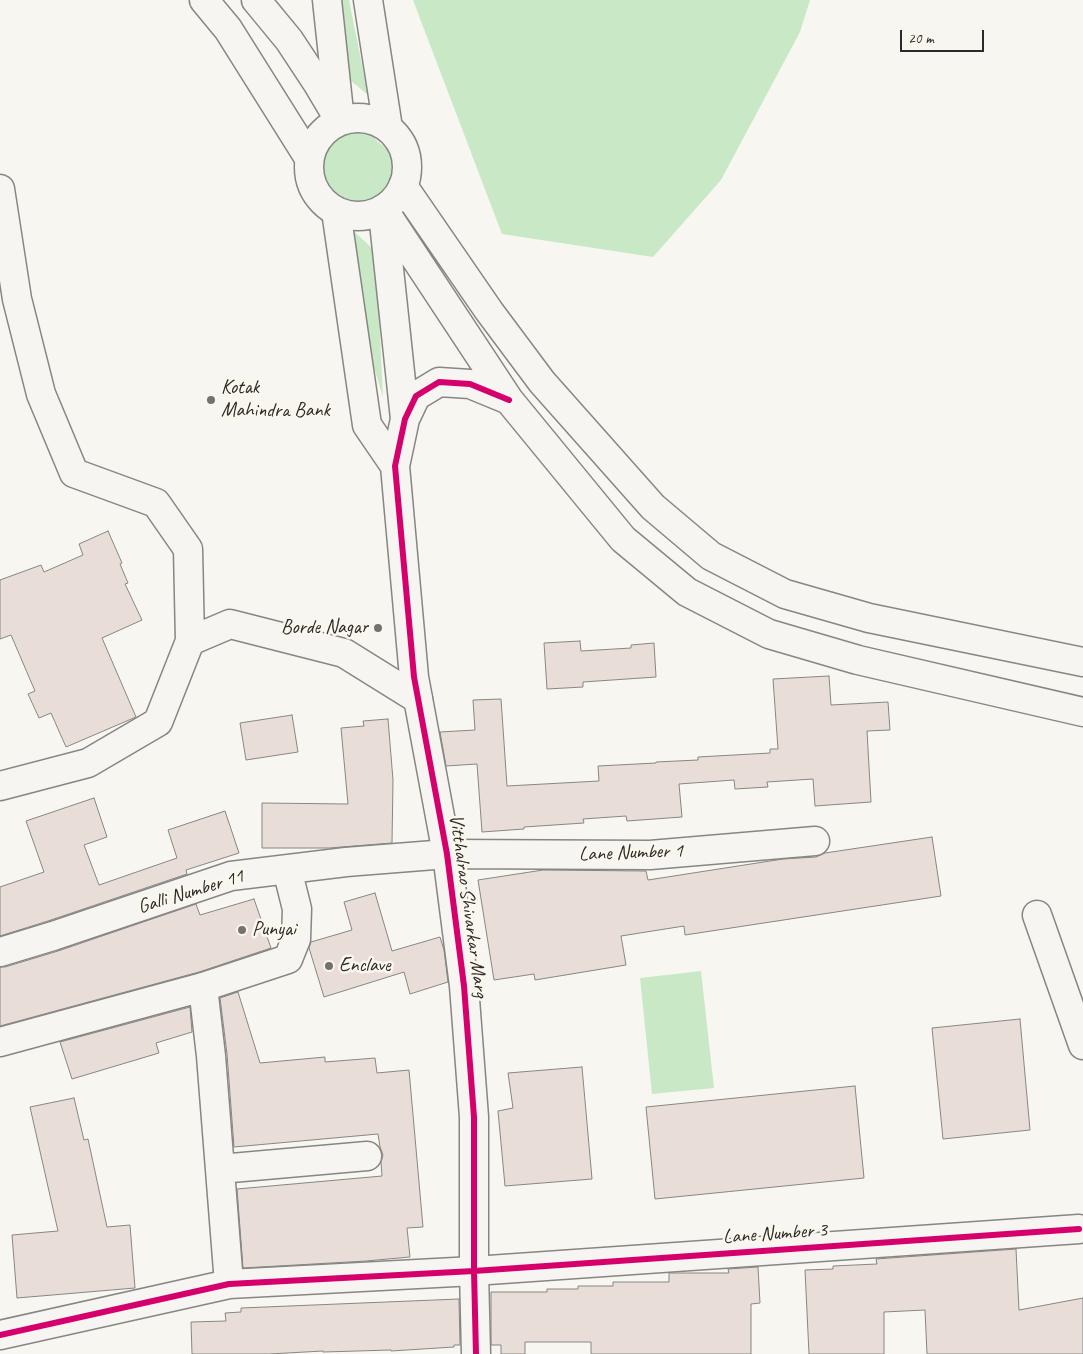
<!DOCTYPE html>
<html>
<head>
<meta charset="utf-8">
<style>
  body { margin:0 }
  #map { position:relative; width:1083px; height:1354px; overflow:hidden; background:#f8f6f0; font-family:Caveat,sans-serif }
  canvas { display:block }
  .scale { position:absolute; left:900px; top:30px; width:84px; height:22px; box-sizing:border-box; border:2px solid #2b2b2b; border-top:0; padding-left:6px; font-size:15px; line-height:18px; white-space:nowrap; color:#2b2b2b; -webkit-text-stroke:4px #fbf7ec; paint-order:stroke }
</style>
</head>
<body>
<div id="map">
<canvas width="1083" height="1354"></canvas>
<div class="scale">20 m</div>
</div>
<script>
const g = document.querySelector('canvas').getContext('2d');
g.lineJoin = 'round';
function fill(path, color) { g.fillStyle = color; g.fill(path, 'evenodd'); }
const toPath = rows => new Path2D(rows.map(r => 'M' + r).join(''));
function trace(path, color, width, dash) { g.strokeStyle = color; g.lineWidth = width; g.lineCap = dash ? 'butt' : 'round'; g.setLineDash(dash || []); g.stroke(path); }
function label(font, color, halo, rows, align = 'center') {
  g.font = font + ' Caveat,sans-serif'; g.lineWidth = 5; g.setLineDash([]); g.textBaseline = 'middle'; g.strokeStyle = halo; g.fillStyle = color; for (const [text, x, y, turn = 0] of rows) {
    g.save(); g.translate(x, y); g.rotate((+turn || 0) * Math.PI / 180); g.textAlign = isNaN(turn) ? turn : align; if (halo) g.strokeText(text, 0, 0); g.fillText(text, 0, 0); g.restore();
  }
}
fill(toPath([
  [342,0,349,0,368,95,338,70],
  [413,0,810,0,800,32,721,180,653,257,502,234],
  [330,96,365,128,378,142,388,149,399,160,395,171,395,181,385,242,319,178,324,157],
  [324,203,376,252,383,397],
  [701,971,714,1088,652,1094,640,978]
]), '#c9e8c6');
const building = toPath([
  [108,531,122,563,120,564,128,583,125,584,142,620,102,638,136,717,66,747,51,713,39,718,28,694,35,691,11,635,0,639,0,580,41,565,44,572,83,555,79,544,108,531],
  [580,641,581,651,631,648,631,645,654,643,656,677,583,682,583,687,547,689,544,643,580,641],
  [829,676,831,705,888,702,890,730,867,731,871,802,815,806,813,779,767,782,768,787,735,789,734,780,679,784,682,817,627,821,626,816,583,819,584,823,524,827,524,829,482,832,477,764,446,766,440,732,475,730,473,700,501,699,507,786,599,781,598,766,656,763,656,762,698,760,698,757,770,753,770,749,778,749,773,679,829,676],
  [292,715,298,752,246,760,240,723,292,715],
  [388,719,393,780,392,843,329,848,262,848,262,803,348,804,341,728,364,726,363,721,388,719],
  [94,798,107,837,84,845,99,885,177,858,168,830,225,811,239,853,186,870,187,874,48,921,0,936,0,887,44,872,26,821,94,798],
  [932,837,941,896,685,935,684,926,621,936,626,965,535,980,534,974,494,980,478,880,543,870,646,871,648,880,783,859,816,857,825,853,932,837],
  [375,893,392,951,440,937,444,950,448,982,410,994,404,972,324,997,309,948,311,942,352,930,344,902,375,893],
  [254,899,271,948,199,972,0,1026,0,967,5,967,58,951,196,904,200,915,254,899],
  [238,992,260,1063,325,1057,325,1062,375,1058,377,1073,409,1070,423,1227,407,1228,410,1257,366,1261,243,1268,237,1189,382,1176,381,1162,383,1155,380,1147,378,1134,234,1147,227,1054,220,998,238,992],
  [190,1007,192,1032,156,1043,159,1053,72,1079,60,1042,190,1007],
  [1020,1019,1030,1130,943,1139,932,1028,1020,1019],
  [582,1067,592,1179,505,1186,498,1111,513,1108,508,1073,582,1067],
  [855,1086,864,1178,655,1199,646,1107,855,1086],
  [74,1098,84,1140,88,1139,107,1227,130,1225,135,1288,17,1298,12,1235,58,1231,30,1107,74,1098],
  [1016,1249,1019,1310,1083,1298,1083,1354,927,1354,925,1310,884,1312,884,1354,809,1354,805,1270,833,1269,833,1266,877,1264,876,1259,1016,1249],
  [758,1267,760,1303,751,1304,751,1354,591,1354,591,1342,525,1342,525,1354,501,1354,501,1345,491,1345,491,1292,547,1292,547,1289,578,1289,578,1286,613,1286,613,1282,669,1282,669,1273,729,1273,728,1269,758,1267],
  [459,1299,460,1345,454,1345,454,1347,391,1351,391,1350,323,1352,323,1351,269,1354,192,1354,191,1322,226,1321,225,1313,241,1312,241,1308,459,1299]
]);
fill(building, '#e9ddd7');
trace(building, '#878684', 1);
const minor = toPath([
  [0,189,17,299,41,394,74,473,156,503,188,549,190,641],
  [0,786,88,763,158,722,190,641,230,624,344,653,418,699],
  [1037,915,1083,1045],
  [0,952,53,936,231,876,346,862,447,854,650,855,815,841],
  [203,987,211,1056,229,1284],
  [0,1042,203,987,288,959,296,939,297,909,287,869],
  [220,1169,367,1156],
  [0,1335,229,1284,474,1271,1079,1229]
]);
const tertiary = toPath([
  [204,0,228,29,309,158],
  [256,0,289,40,318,84,340,121],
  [403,186,489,311,542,382,653,507,711,556,785,594,869,618,1083,662],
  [383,209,509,400,623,539,687,592,769,634,858,660,1083,712],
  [336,211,367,425,395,466],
  [383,213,405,419],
  [476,1354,474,1271,474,1117,464,986,447,854,414,677,395,466,405,419,416,396,439,382,470,384,509,400]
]);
const secondary = toPath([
  [327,0,340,121],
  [368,0,388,128],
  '309 167a49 49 0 1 1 98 0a49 49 0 1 1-98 0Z'
]);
trace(minor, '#878684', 31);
trace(tertiary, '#878684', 31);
trace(secondary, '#878684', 31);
trace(minor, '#f6f5f1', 28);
trace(tertiary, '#f6f5f1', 28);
trace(secondary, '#f6f5f1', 28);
trace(toPath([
  [0,1335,229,1284,474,1271,1079,1229],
  [476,1354,474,1271,474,1117,464,986,447,854,414,677,395,466,405,419,416,396,439,382,470,384,509,400]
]), '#d6006c', 6);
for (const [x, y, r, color] of [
  [211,400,5,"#737270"],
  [378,628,5,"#737270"],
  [242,930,5,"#737270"],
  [329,966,5,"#737270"]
]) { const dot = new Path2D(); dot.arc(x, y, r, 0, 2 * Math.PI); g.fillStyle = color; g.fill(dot); trace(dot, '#fbf7ec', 2); }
label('20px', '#2b2b2b', '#fbf7ec', [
  ["Kotak",221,388],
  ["Mahindra Bank",221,411],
  ["Borde Nagar",368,628,"right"],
  ["Punyai",252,930],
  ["Enclave",339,966]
], 'left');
label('20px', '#2b2b2b', '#fbf7ec', [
  ["Lane Number 1",631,853,-2],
  ["Galli Number 11",191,892,-17],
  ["Vitthalrao Shivarkar Marg",468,906,82],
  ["Lane Number 3",775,1234,-4]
]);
</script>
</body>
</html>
